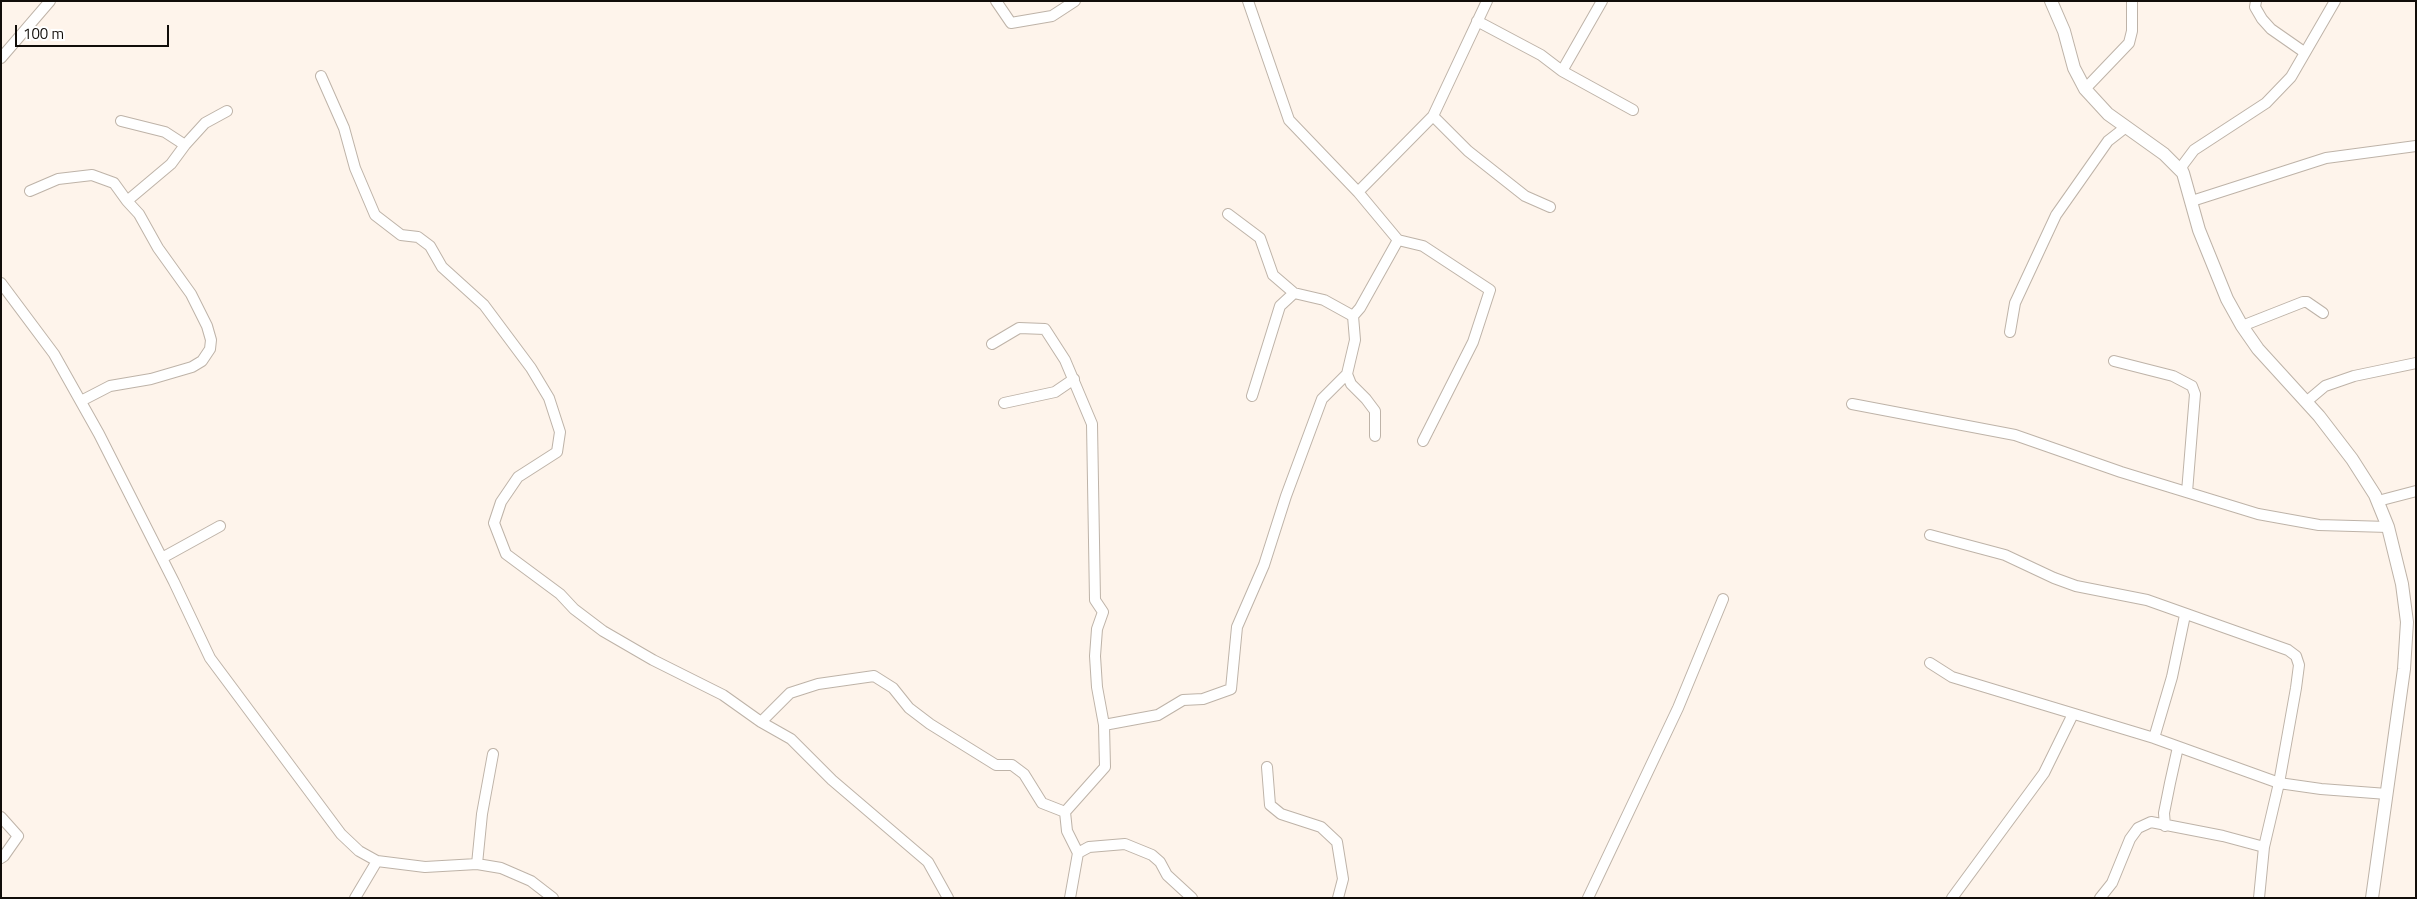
<!DOCTYPE html>
<html>
<head>
<meta charset="utf-8">
<style>
  body { margin:0 }
  #map { position:relative; width:2417px; height:899px; overflow:hidden; background:#fef4eb; font-family:"Titillium Web",sans-serif }
  canvas { display:block }
  .frame { position:absolute; inset:0; border:2px solid #110d09; pointer-events:none }
  .scale { position:absolute; left:15px; top:25px; width:154px; height:22px; box-sizing:border-box; border:2px solid #110d09; border-top:0; padding-left:6px; font-size:15px; line-height:18px; white-space:nowrap; color:#110d09; -webkit-text-stroke:4px #fff; paint-order:stroke }
</style>
</head>
<body>
<div id="map">
<canvas width="2417" height="899"></canvas>
<div class="frame"></div>
<div class="scale">100 m</div>
</div>
<script>
const g = document.querySelector('canvas').getContext('2d');
g.lineJoin = 'round';
const toPath = rows => new Path2D(rows.map(r => 'M' + r).join(''));
function trace(path, color, width, dash) { g.strokeStyle = color; g.lineWidth = width; g.lineCap = dash ? 'butt' : 'round'; g.setLineDash(dash || []); g.stroke(path); }
const minor = toPath([
  [996,1,1011,23,1052,16,1075,1],
  [1248,1,1289,120,1358,192,1433,116,1487,1],
  [2256,1,2255,7,2262,19,2271,29,2304,52],
  [1477,21,1541,55,1562,71,1602,1],
  [1,58,50,1],
  [1562,71,1633,110],
  [321,76,344,128,355,168,375,215,401,235,418,237,430,246,442,267,484,305,531,368,549,398,560,432,557,452,518,477,501,502,494,523,506,554,560,594,574,609,603,631,653,660,723,695,761,722,791,739,832,780,928,862,948,898],
  [2085,89,2129,43,2132,31,2132,1],
  [1433,116,1468,151,1525,196,1550,207],
  [185,145,205,123,227,111],
  [2183,173,2182,166,2194,150,2266,103,2291,77,2335,1],
  [30,191,58,179,92,175,114,183,127,201],
  [2192,201,2326,158,2416,146],
  [1398,240,1423,246,1490,290,1473,342,1423,441],
  [1,283,54,354,99,434,174,582,210,658,341,834,359,851,377,861,425,867,477,864,501,868,531,881,553,898],
  [1353,316,1360,308,1398,240,1358,192],
  [2242,326,2303,302,2307,302,2323,313],
  [2010,332,2015,303,2056,215,2108,141,2126,127],
  [2114,361,2173,376,2192,386,2195,394,2187,492],
  [1347,374,1351,384,1366,399,1375,411,1375,436],
  [1252,396,1280,306,1294,293],
  [81,401,110,386,151,379,192,367,202,361,210,349,211,340,207,326,191,294,158,248,139,214,127,201,171,164,185,145,165,132,121,121],
  [2306,402,2325,386,2354,376,2416,363],
  [1004,403,1055,392,1074,379],
  [1852,404,2015,435,2121,472,2258,514,2319,525,2388,527],
  [2378,501,2416,491],
  [1930,535,2005,555,2054,578,2076,586,2147,600,2288,650,2296,656,2299,665,2296,688,2279,783,2264,847,2259,898],
  [162,558,220,526],
  [1930,663,1952,677,2154,738,2279,783,2321,789,2387,794],
  [761,722,790,693,818,684,874,676,893,688,909,708,930,724,996,765,1012,765,1024,774,1042,803,1065,812,1105,767,1104,725,1097,687,1095,656,1097,629,1103,612,1095,600,1092,424,1065,360,1045,329,1019,328,992,344],
  [1104,725,1158,715,1183,700,1203,699,1231,689,1237,627,1264,565,1286,496,1322,399,1347,374,1355,340,1353,316,1324,300,1294,293,1273,275,1260,238,1228,214],
  [2154,738,2172,677,2185,615],
  [1267,767,1270,805,1281,814,1321,827,1337,842,1343,879,1338,898],
  [1065,812,1067,831,1078,853,1070,898],
  [1,817,18,836,4,856,1,858],
  [2165,826,2164,813,2170,783,2178,747],
  [1078,853,1089,847,1125,844,1152,855,1160,862,1167,875,1192,898],
  [477,864,482,814,493,754],
  [355,898,377,861],
  [1588,898,1678,708,1723,599],
  [1952,898,2044,773,2073,714],
  [2100,898,2112,883,2130,839,2138,828,2151,822,2223,836,2264,847]
]);
const tertiary = toPath([
  [2051,1,2064,31,2074,68,2085,89,2108,114,2164,154,2183,173,2199,230,2227,299,2242,326,2258,349,2319,416,2352,459,2375,495,2388,527,2402,584,2407,622,2404,669,2372,898]
]);
trace(minor, '#beb3a8', 12);
trace(tertiary, '#beb3a8', 14);
trace(minor, '#fff', 10);
trace(tertiary, '#fff', 12);
</script>
</body>
</html>
